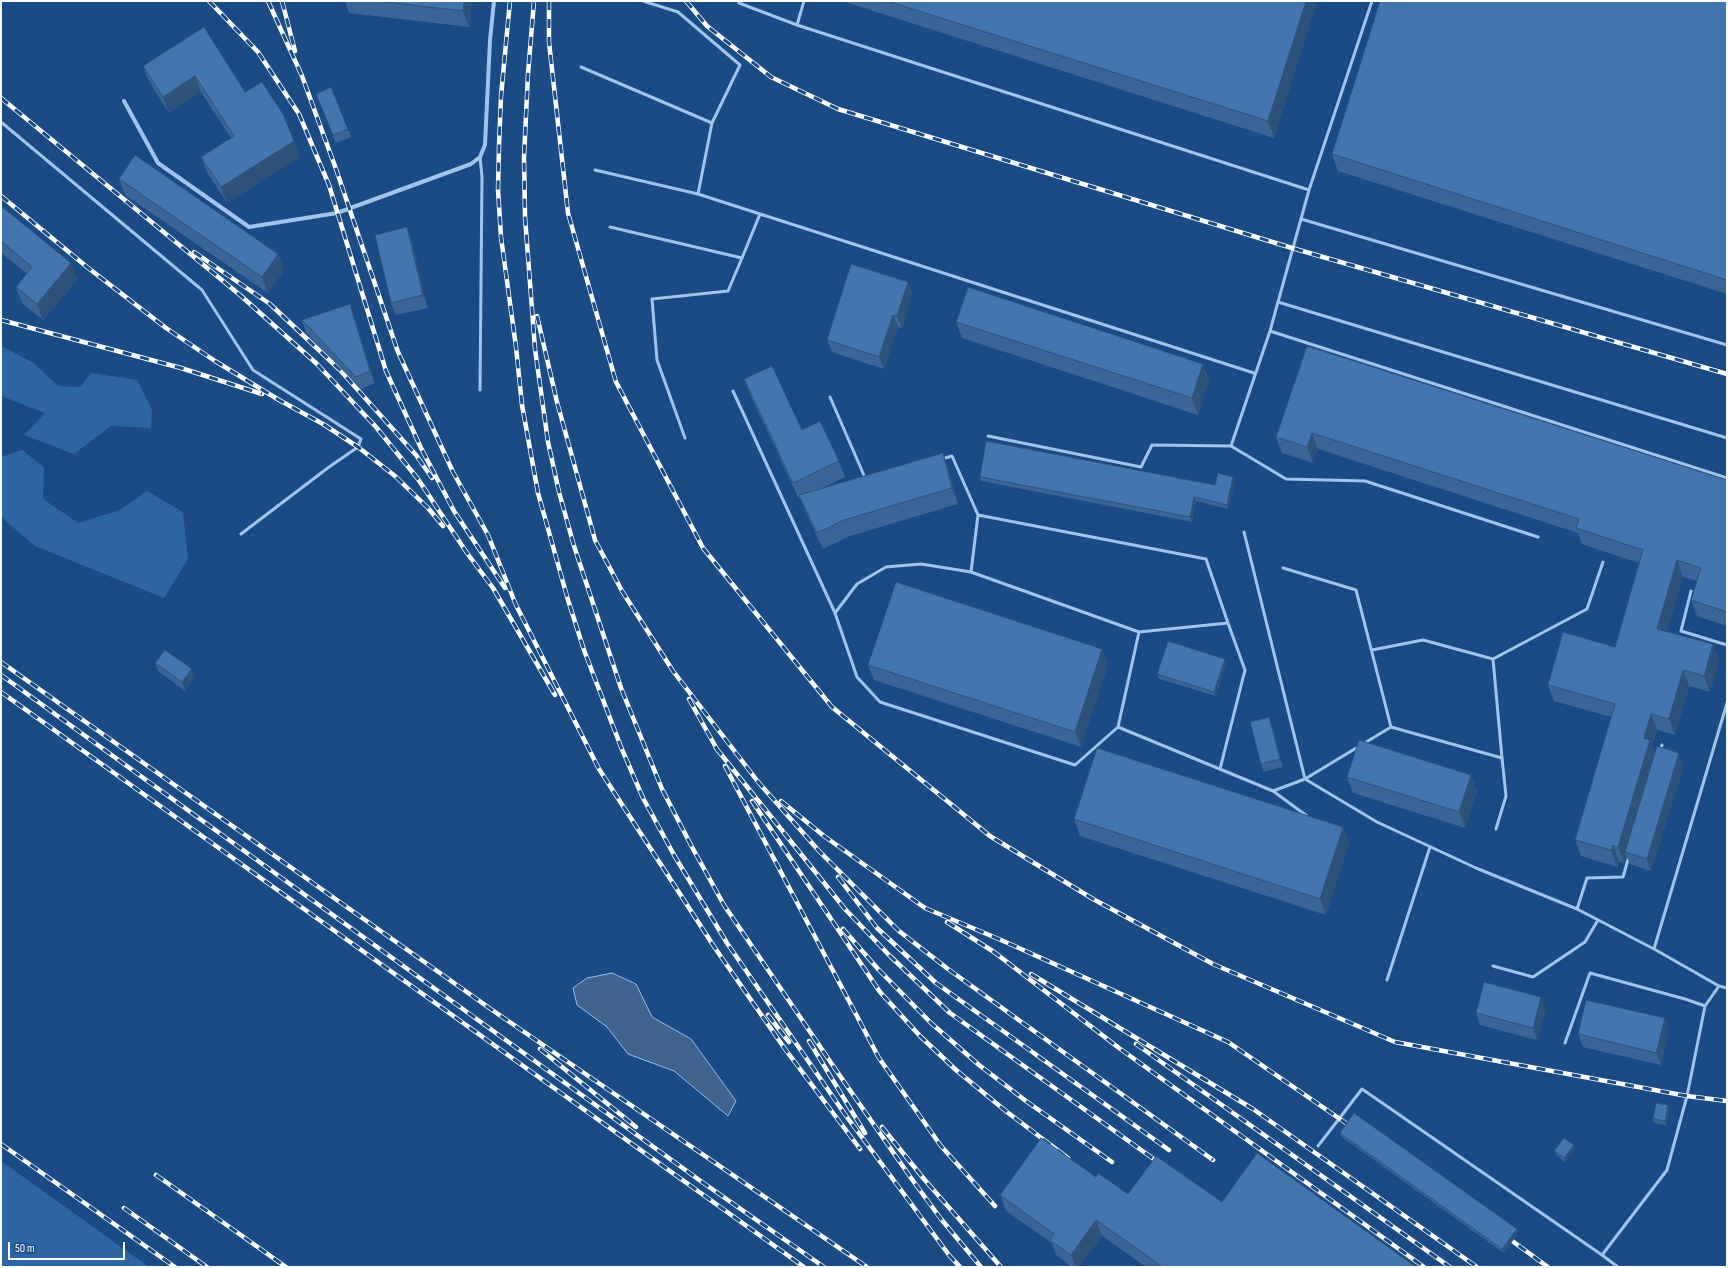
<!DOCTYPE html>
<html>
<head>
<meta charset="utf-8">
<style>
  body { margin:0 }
  #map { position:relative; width:1728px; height:1268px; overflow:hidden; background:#1a4b84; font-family:"Sofia Sans Condensed",sans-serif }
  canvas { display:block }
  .frame { position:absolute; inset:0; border:2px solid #fff; pointer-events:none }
  .scale { position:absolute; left:8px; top:1242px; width:117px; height:18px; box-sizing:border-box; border:2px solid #fff; border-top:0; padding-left:5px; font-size:12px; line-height:14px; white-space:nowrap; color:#fff; -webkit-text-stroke:3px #1a4b84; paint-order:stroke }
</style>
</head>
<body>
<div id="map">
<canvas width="1728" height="1268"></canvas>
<div class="frame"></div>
<div class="scale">50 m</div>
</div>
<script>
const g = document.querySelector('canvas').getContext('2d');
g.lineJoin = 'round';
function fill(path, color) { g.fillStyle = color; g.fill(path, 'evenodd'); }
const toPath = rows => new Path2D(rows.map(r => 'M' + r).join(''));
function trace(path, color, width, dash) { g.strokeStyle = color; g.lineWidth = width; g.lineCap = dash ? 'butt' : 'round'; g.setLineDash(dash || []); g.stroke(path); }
fill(toPath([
  [1,346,34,363,58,386,80,387,91,373,137,380,152,410,151,428,111,426,74,454,24,435,45,413,1,396],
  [22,450,44,467,43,499,78,523,120,510,147,491,183,512,188,559,164,598,35,546,1,517,1,457],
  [1,1161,149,1267,1,1267]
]), '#2d65a2');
const water = toPath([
  [612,973,636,984,652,1017,691,1039,736,1101,728,1116,674,1071,628,1054,607,1027,577,1005,573,988,587,978,612,973]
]);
fill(water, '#40648e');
trace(water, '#93bfee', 1);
trace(toPath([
  [643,1,678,12,740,65,712,123,698,194],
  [738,1,739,3,797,25],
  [804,1,797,25,1309,190],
  [581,67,712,123],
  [1,122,202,290,253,370,361,439,358,447,329,467,241,534],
  [595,170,698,194,1254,373],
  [1301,219,1727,345],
  [610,227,742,258,728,291,652,299,657,360,685,438],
  [742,258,760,214],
  [1278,302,1727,438],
  [1270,331,1727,478],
  [480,390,482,177,480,157],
  [733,391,835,613,857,584,886,567,921,564,971,572],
  [830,397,866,480],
  [988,436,1141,467,1152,445,1231,446,1270,331,1309,190,1372,1],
  [1231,446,1286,479,1365,481,1538,537],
  [942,459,952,456,978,515,971,572,1139,632,1118,727,1273,791,1305,779,1391,727,1356,590,1283,568],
  [978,515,1206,559,1228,623],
  [1244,532,1305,779,1377,822,1476,868,1577,909,1654,949,1719,986,1727,988],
  [1691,591,1681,631,1727,645],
  [835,613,857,677,880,702,1075,765,1118,727],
  [1139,632,1228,623,1245,670,1220,769],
  [1372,650,1423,640,1493,659,1502,758,1391,727],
  [1493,659,1587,609,1603,562],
  [1660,751,1662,745],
  [1273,791,1307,816],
  [1496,829,1506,796,1502,758],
  [1577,909,1587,878,1623,877,1629,856],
  [1654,949,1727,703],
  [1493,966,1533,977,1585,942,1598,920],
  [1387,980,1430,847],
  [1565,1043,1590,973,1685,999,1705,1006],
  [1318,1146,1362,1089,1602,1255],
  [1618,1267,1602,1255,1667,1170,1687,1096,1705,1006,1719,986]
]), '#a0c4eb', 3);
trace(toPath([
  [124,101,158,163,249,227,337,213,471,164,480,157,485,145,490,40,494,1]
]), '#a0c4eb', 4);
const rail = toPath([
  [209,1,258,52,299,114,329,185,386,371,421,448,454,511,505,588],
  [268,1,302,76,336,169,398,352,453,472,488,535,516,605,599,769,715,948,785,1049,860,1149],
  [282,1,295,51],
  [510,1,501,96,499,146,498,190,501,237,516,347,522,405,538,493,568,600,584,650,621,747,643,798,674,855,727,943,844,1113,949,1255,960,1267],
  [534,1,528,74,524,157,525,217,535,349,548,442,559,492,574,546,621,688,662,789,692,847,724,905,838,1073,911,1178,941,1219,981,1267],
  [549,1,549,42,568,213,616,382,703,548,832,707,990,836,1093,899,1213,964,1395,1042,1687,1096,1727,1101],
  [686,1,707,26,771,77,838,109,1292,248,1727,374],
  [1,98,240,295,317,364,376,427,418,479,467,553,493,588,555,695],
  [1,196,87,267,166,328,215,361,279,400,323,424,358,447,395,476,428,508,443,526],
  [194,252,270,304,340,370,416,455,432,478],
  [537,316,557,402,595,540,622,591,673,671,759,783,819,851,899,931,948,969,1213,1160],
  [1,320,181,368,262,394],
  [1,662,495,1012,867,1267],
  [1,675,702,1182,824,1267],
  [1,692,804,1267],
  [689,699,718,751],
  [716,748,845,909,890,956,950,1013,1162,1165],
  [725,766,879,1058,941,1146,995,1206],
  [752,801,880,992,920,1036,956,1070,1007,1112,1068,1158],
  [781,801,824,836,925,908,1001,940,1228,1042,1356,1130],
  [838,877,877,928,936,983,1169,1150],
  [947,922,994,952,1119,1048,1424,1267],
  [843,929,878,969,931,1023,979,1065,1026,1101,1112,1162],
  [1031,974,1253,1109,1477,1267],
  [768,1015,789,1042],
  [809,1041,865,1133],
  [1136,1044,1450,1267],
  [540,1049,636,1127],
  [882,1127,924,1179,1001,1267],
  [1,1144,175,1267],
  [156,1175,286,1267],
  [124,1208,207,1267],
  [1504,1235,1548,1267]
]);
trace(rail, '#fff', 4.5);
trace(rail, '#1a4b84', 3, [9]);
fill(toPath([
  [345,1,472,1,469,27,349,13],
  [847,1,1317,1,1274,138,848,3],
  [1727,1,1727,294,1338,171,1332,154],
  [204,27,245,92,294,141,300,157,227,203,207,172,201,157,231,138,201,92,169,113,149,81,143,66],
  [316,94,348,129,351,137,336,143],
  [119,179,278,254,284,270,268,293,125,195],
  [1,206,71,263,77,280,43,320,22,303,16,287,27,274,1,253],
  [407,227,411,239,428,308,396,315,391,303],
  [908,282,912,294,902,328,898,327,884,369,832,352,827,340],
  [354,317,375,383,361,389,306,333,302,320],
  [956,322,1203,364,1209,380,1198,415,962,338],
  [1307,346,1727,480,1727,626,1697,616,1691,600,1697,581,1683,577,1667,631,1719,660,1710,692,1689,686,1675,735,1657,730,1652,747,1655,753,1684,765,1651,871,1630,864,1626,855,1624,863,1619,861,1617,867,1581,856,1575,840,1611,717,1554,701,1548,685,1615,647,1639,563,1582,544,1578,533,1318,449,1313,463,1282,453,1276,437],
  [744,379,802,430,839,461,845,477,818,490,949,470,958,504,850,536,823,549,805,511,800,498,799,499,750,395],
  [980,477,1215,485,1235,481,1228,509,1196,501,1192,522,981,481],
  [1102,649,1108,664,1081,747,874,680,868,665],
  [155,663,192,669,195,677,185,691,158,671],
  [1226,663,1216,696,1159,679,1157,674],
  [1269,717,1272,725,1283,767,1264,772,1261,764],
  [1471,775,1477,791,1465,828,1353,793,1347,777],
  [1074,819,1343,827,1349,843,1326,915,1080,836],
  [1546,1009,1537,1040,1480,1025,1476,1013],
  [1665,1018,1669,1031,1661,1065,1583,1047,1578,1034],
  [1668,1105,1669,1110,1666,1125,1654,1123,1653,1119],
  [1340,1133,1517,1229,1518,1233,1504,1253,1342,1137],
  [1575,1149,1565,1162,1556,1155,1554,1151],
  [1096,1177,1128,1194,1222,1202,1416,1267,1146,1267,1102,1236,1079,1267,1072,1267,1056,1255,1052,1243,1006,1211,1000,1195]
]), '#3a6596');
fill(toPath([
  [464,1,472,1,469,27,463,11],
  [1306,1,1317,1,1274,138,1268,121],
  [195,76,201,92,169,113,163,97],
  [294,141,300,157,227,203,221,187],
  [407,227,411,239,428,308,423,295],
  [278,254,284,270,268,293,262,277],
  [71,263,77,280,43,320,37,304],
  [908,282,912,294,902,328,897,316],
  [350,304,354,317,375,383,370,371],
  [893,315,898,327,884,369,879,357],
  [1203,364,1209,380,1198,415,1192,398],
  [1312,433,1318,449,1313,463,1307,447],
  [943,453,949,470,958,504,952,488],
  [1233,477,1235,481,1228,509,1227,505],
  [1194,497,1196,501,1192,522,1190,517],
  [1677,560,1683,577,1663,645,1657,629],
  [1713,644,1719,660,1710,692,1704,676],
  [1102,649,1108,664,1081,747,1075,732],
  [1225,659,1226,663,1216,696,1214,692],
  [192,669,195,677,185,691,182,682],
  [1683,670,1689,686,1675,735,1669,719],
  [1651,714,1657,730,1652,747,1656,756,1625,852,1626,855,1624,863,1618,847,1644,738],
  [1269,717,1272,725,1283,767,1280,759],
  [1679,753,1684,765,1651,871,1647,859],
  [1471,775,1477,791,1465,828,1459,812],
  [1343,827,1349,843,1326,915,1320,899],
  [1613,845,1619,861,1617,867,1611,850],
  [1541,997,1546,1009,1537,1040,1533,1028],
  [1665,1018,1669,1031,1661,1065,1656,1053],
  [1668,1105,1669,1110,1666,1125,1665,1121],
  [1574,1145,1575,1149,1565,1162,1564,1158],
  [1096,1220,1102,1236,1079,1267,1076,1267,1071,1255],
  [1517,1229,1518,1233,1504,1253,1502,1249]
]), '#2f527a');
const building = toPath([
  [378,1,464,1,463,11,378,1],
  [887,1,1306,1,1268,121,887,1],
  [1380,1,1727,1,1727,280,1332,154,1380,1],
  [204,27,245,92,262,82,283,114,294,141,221,187,201,157,234,136,195,76,163,97,143,66,204,27],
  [331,87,348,129,333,135,316,94,331,87],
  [135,155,278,254,262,277,119,179,135,155],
  [1,206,71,263,37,304,16,287,32,267,1,241,1,206],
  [407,227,423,295,391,303,375,235,407,227],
  [851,264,908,282,897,316,893,315,879,357,827,340,851,264],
  [968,287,1203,364,1192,398,956,322,968,287],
  [350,304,370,371,356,377,302,320,350,304],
  [1307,346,1727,480,1727,612,1691,600,1701,568,1677,560,1657,629,1713,644,1704,676,1683,670,1669,719,1651,714,1644,738,1650,740,1618,847,1613,845,1611,850,1575,840,1615,704,1548,685,1563,632,1615,647,1643,550,1576,528,1579,519,1312,433,1307,447,1276,437,1307,346],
  [772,366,802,430,820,421,839,461,793,483,744,379,772,366],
  [986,441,1215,485,1218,473,1233,477,1227,505,1194,497,1190,517,980,477,986,441],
  [943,453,952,488,844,520,817,533,799,495,943,453],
  [896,582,1102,649,1075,732,868,665,896,582],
  [1168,641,1225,659,1214,692,1157,674,1168,641],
  [165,650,192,669,182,682,155,663,165,650],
  [1269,717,1280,759,1261,764,1250,722,1269,717],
  [1359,740,1471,775,1459,812,1347,777,1359,740],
  [1657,746,1679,753,1647,859,1625,852,1657,746],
  [1097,748,1343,827,1320,899,1074,819,1097,748],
  [1484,982,1541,997,1533,1028,1476,1013,1484,982],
  [1586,1000,1665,1018,1656,1053,1578,1034,1586,1000],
  [1656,1103,1668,1105,1665,1121,1653,1119,1656,1103],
  [1354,1113,1517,1229,1502,1249,1340,1133,1354,1113],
  [1041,1138,1096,1177,1098,1173,1128,1194,1156,1156,1222,1202,1257,1153,1416,1267,1163,1267,1096,1220,1071,1255,1050,1240,1054,1234,1000,1195,1041,1138],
  [1564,1138,1574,1145,1564,1158,1554,1151,1564,1138]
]);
fill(building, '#4375ae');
trace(building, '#2f527a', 1);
</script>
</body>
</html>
